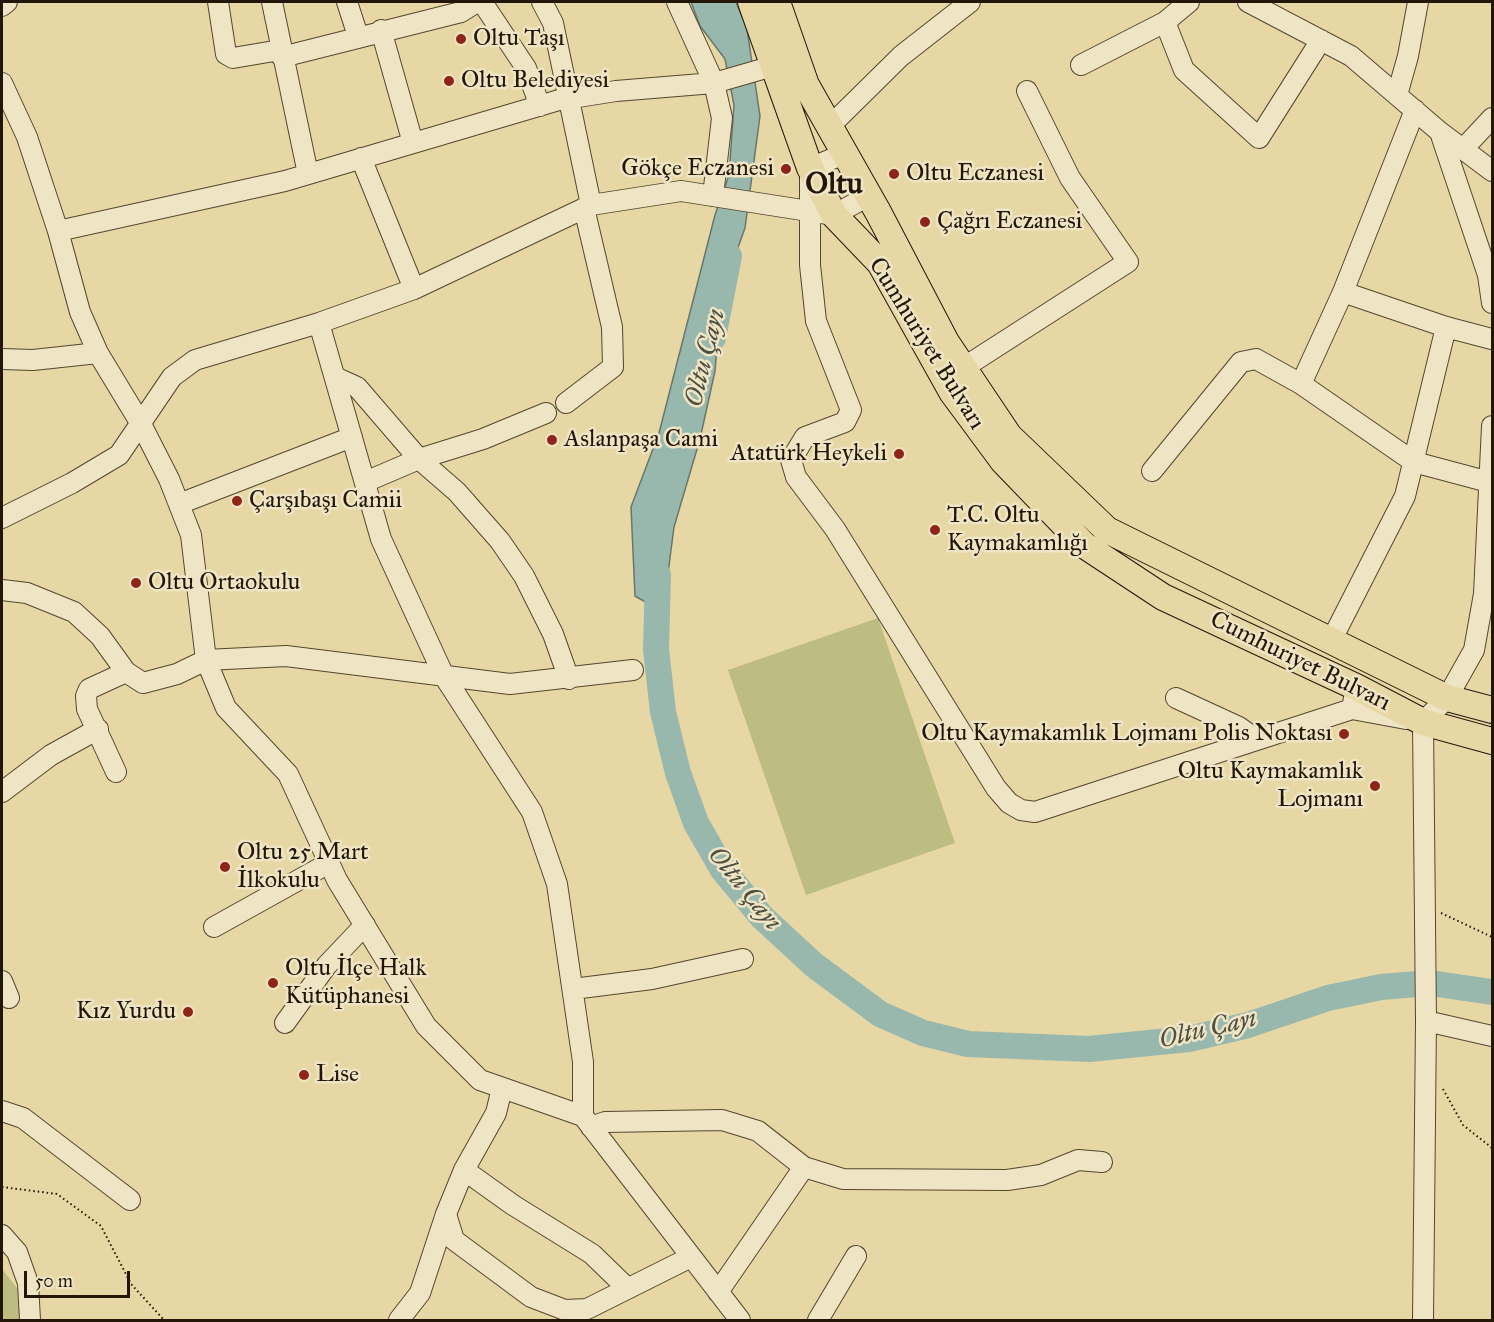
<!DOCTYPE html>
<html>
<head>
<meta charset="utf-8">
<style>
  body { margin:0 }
  #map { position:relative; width:1494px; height:1322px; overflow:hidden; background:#e7d7a5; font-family:"IM FELL Great Primer",serif }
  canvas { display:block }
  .frame { position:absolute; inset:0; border:3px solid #231608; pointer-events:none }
  .scale { position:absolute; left:24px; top:1271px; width:106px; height:27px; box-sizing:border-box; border:3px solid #231608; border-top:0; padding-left:8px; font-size:18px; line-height:21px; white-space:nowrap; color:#231608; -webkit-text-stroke:4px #efe5c4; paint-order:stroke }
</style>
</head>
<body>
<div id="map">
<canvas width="1494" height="1322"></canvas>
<div class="frame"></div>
<div class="scale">50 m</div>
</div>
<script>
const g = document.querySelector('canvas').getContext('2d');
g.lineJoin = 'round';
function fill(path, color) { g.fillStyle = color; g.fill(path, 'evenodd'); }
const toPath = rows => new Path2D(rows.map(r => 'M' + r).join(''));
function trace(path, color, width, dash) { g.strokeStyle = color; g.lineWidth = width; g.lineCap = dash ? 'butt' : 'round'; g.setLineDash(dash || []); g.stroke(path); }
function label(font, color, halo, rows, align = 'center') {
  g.font = font + ' "IM FELL Great Primer",serif'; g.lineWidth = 5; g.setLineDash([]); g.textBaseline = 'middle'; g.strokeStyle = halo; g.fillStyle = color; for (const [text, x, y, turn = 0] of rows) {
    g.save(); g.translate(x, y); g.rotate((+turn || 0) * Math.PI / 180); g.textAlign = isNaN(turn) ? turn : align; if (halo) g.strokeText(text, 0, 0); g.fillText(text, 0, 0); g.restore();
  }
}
fill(toPath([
  [878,618,955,843,806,895,728,670],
  [2,1269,42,1320,2,1320]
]), '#bdbc81');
const water = toPath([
  [691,2,736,2,747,29,760,116,745,228,721,295,715,371,700,439,674,527,663,612,635,596,631,507,659,433,715,215,729,175,734,105,725,59,700,26,691,2]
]);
fill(water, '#98b8ad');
trace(water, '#69776b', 1.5);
trace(toPath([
  [713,338,729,256],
  [658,575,656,649,663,712,678,773,696,823,723,870,762,917,814,965,880,1014,923,1033,968,1044,1089,1049,1189,1039,1248,1025,1328,998,1381,987,1430,983,1492,992]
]), '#98b8ad', 26);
const minor = toPath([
  [218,2,226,54,233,58,280,50],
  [272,2,308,174],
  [347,2,358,36],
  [482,2,526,68,540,106],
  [542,2,553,23,591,205],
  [677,2,714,83,722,118,713,196],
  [1248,2,1351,56,1440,132,1492,171],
  [2,6,7,2],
  [1165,22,1184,70,1259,138,1321,40],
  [381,30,413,143],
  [282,57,461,12,477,2],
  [1081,65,1165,22,1189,2],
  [2,83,27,137,58,231,80,312,98,353,141,424,169,479,191,535,206,660,226,708,288,774,337,880,426,1026,480,1080,583,1116,740,1320],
  [1397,95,1408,56,1418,2],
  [1415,110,1343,292,1301,384,1414,462,1489,482],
  [829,127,901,56,970,2],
  [1440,132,1488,275,1492,303],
  [1463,149,1492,118],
  [844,154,810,168,810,265,816,321,851,410,845,422,805,437,791,460,796,477,835,529,996,788,1009,803,1021,810,1035,812,1352,709,1356,687],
  [361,158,414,289],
  [58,231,285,181,559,100,616,91,714,83,787,62],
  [1343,292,1446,327,1492,339],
  [319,323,381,539,444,676,532,812,557,884,583,1062,583,1116],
  [2,359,33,360,98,353],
  [963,368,1128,262,1070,178,1027,91],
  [335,377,357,387,419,459,457,492,500,541,524,576,553,634,569,679],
  [566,403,613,367,612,327,584,208],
  [1152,471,1241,362,1256,359,1301,384],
  [365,482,419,459,483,439,546,413],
  [179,504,352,437],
  [2,518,72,483,119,455,172,377,195,360,319,323,414,289,591,205,681,191,834,215,868,196],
  [2,590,27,593,74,612,100,636,126,672,143,683,177,674,206,660,286,656,510,684,633,670],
  [1331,641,1405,496,1446,327],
  [1176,698,1239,727,1257,740],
  [1352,709,1406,719],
  [116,772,87,709,86,696,89,689,126,672],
  [2,792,51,755,98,729],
  [214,927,329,863],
  [2,981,9,998],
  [573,989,652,979,743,959],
  [1426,1021,1492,1036],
  [285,1023,327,965,365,925],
  [502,1088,496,1113,464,1170,446,1214,454,1240,531,1297,565,1310,587,1309,691,1257],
  [2,1111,23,1118,130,1200],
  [591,1127,605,1122,722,1120,758,1131,804,1167,843,1179,1007,1180,1041,1175,1078,1160,1102,1162],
  [464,1170,513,1205,592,1254,626,1287],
  [2,1235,17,1252,28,1283,30,1320],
  [718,1292,804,1167],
  [399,1320,420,1293,446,1214],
  [818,1320,856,1256],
  [1423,1320,1426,1021,1423,722,1447,698,1474,650,1484,594,1492,426]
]);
const major = toPath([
  [751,2,810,168,834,215,880,263,952,392,1003,461,1084,545,1163,597,1356,687,1423,722,1492,741],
  [777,2,806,85,878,212,946,342,1009,436,1107,530,1447,698,1492,710]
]);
trace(minor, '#54462f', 22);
trace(major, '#231608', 28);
trace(toPath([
  [1441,913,1492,937],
  [1443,1089,1463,1125,1492,1148],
  [2,1187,57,1194,101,1226,131,1284,164,1320]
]), '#231608', 2, [1.5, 3]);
trace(minor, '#efe5c4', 20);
trace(major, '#e7d7a5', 26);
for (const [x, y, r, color] of [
  [461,39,6,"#8f2418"],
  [449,81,6,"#8f2418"],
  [786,169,6,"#8f2418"],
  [894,174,6,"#8f2418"],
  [925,222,6,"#8f2418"],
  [552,440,6,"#8f2418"],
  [899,454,6,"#8f2418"],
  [237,501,6,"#8f2418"],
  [935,530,6,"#8f2418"],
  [136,583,6,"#8f2418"],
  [1344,734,6,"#8f2418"],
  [1375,786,6,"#8f2418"],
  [225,867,6,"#8f2418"],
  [273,983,6,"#8f2418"],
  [188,1012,6,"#8f2418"],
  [304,1075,6,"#8f2418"]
]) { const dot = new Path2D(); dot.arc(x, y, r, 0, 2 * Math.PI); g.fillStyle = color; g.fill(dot); trace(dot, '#efe5c4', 2); }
label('24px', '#231608', '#efe5c4', [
  ["Oltu Taşı",473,39],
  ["Oltu Belediyesi",461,81],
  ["Gökçe Eczanesi",774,169,"right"],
  ["Oltu Eczanesi",906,174],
  ["Çağrı Eczanesi",937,222],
  ["Aslanpaşa Cami",564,440],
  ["Atatürk Heykeli",887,454,"right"],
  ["Çarşıbaşı Camii",249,501],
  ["T.C. Oltu",947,516],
  ["Kaymakamlığı",947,544],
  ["Oltu Ortaokulu",148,583],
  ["Oltu Kaymakamlık Lojmanı Polis Noktası",1332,734,"right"],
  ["Oltu Kaymakamlık",1363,772,"right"],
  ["Lojmanı",1363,800,"right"],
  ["Oltu 25 Mart",237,853],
  ["İlkokulu",237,881],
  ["Oltu İlçe Halk",285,969],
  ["Kütüphanesi",285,997],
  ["Kız Yurdu",176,1012,"right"],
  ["Lise",316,1075]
], 'left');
label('24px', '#231608', '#efe5c4', [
  ["Cumhuriyet Bulvarı",926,344,58],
  ["Cumhuriyet Bulvarı",1300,662,26]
]);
label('italic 26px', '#4c4f42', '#efe5c4', [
  ["Oltu Çayı",706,358,-76],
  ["Oltu Çayı",744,889,51],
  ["Oltu Çayı",1208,1030,-13]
]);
label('bold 30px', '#231608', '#efe5c4', [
  ["Oltu",834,186]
]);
</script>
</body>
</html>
